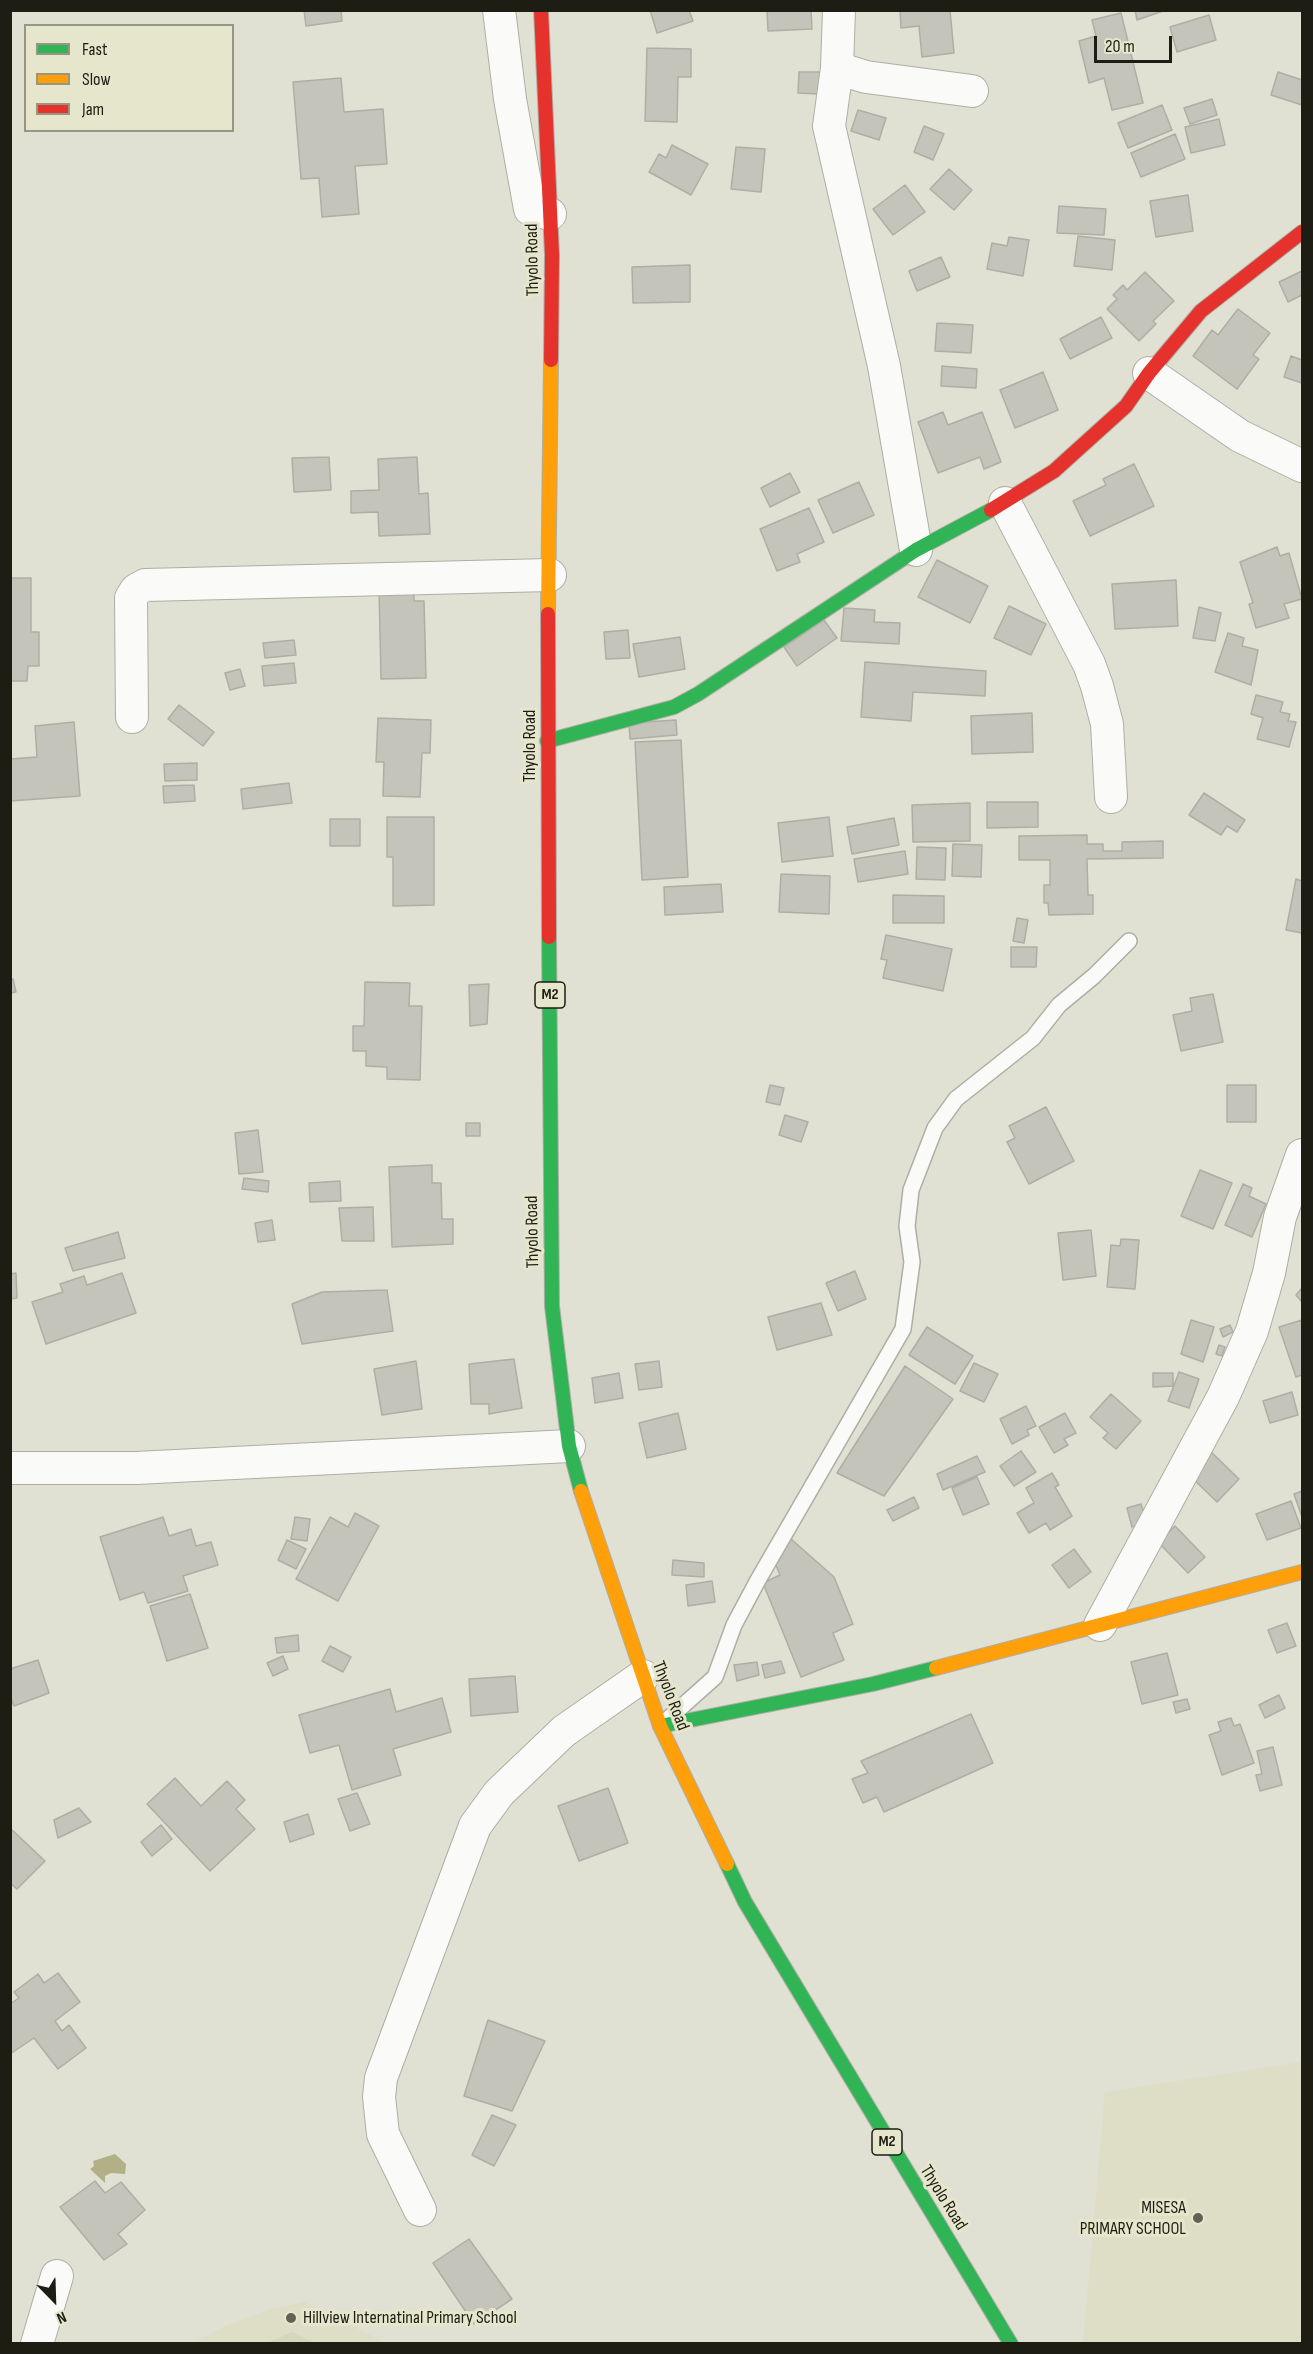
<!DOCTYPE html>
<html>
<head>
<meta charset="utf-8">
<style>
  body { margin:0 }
  #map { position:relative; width:1313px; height:2354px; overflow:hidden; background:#e0e0d3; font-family:"Sofia Sans Condensed",sans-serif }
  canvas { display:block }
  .frame { position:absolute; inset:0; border:12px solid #1d1d14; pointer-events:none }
  .legend { position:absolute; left:24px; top:24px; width:210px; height:108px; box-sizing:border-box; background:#e6e6cd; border:2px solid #969683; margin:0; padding:8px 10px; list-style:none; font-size:18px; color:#1d1d14 }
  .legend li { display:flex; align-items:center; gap:12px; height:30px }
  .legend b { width:30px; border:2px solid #969683 }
  .north { position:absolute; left:24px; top:2270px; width:60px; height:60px; -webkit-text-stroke:4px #e6e6cd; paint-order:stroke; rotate:157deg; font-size:16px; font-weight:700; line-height:24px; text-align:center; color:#1d1d14 }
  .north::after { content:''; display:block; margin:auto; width:21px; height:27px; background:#1d1d14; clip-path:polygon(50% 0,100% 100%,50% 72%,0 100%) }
  .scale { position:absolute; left:1094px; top:36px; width:78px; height:27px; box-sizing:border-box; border:3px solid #1d1d14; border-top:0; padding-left:8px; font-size:18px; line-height:21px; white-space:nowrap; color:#1d1d14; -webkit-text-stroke:4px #e6e6cd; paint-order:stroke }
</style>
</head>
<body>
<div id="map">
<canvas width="1313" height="2354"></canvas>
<div class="frame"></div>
<ul class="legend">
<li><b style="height:8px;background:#30b455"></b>Fast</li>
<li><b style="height:8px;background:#ff9f0a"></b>Slow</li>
<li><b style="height:8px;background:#e5322d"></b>Jam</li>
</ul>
<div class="north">N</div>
<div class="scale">20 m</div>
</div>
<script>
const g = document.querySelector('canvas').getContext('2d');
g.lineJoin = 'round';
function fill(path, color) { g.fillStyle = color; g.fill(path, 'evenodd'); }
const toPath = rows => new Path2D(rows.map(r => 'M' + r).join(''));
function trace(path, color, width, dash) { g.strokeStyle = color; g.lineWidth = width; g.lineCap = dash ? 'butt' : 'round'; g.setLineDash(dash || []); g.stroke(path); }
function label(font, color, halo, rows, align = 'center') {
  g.font = font + ' "Sofia Sans Condensed",sans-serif'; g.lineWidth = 6; g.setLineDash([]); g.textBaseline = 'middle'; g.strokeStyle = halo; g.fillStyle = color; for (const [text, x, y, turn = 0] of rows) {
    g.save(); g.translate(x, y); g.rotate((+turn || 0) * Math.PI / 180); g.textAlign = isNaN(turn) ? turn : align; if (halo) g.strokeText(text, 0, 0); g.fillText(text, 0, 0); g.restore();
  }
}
fill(toPath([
  [1302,2062,1302,2343,1083,2343,1105,2092],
  [304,2302,386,2343,193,2344,223,2327,271,2309]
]), '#dedec6');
fill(toPath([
  [292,2332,314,2343,267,2343]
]), '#d6d6bc');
fill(toPath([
  [115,2154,126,2164,125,2174,111,2173,105,2176,105,2183,90,2169,94,2166,93,2161]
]), '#b2b087');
const building = toPath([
  [304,10,341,10,342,21,306,26,304,10],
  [650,10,689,10,693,21,657,33,650,10],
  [767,10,811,10,812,29,768,31,767,10],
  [900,10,950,10,954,53,922,57,919,26,901,28,900,10],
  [1135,10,1166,10,1137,20,1135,10],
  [1121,13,1143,103,1112,110,1104,78,1089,83,1079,41,1096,36,1092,20,1121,13],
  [1209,15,1216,40,1177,52,1170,27,1209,15],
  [647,48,691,49,691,77,678,77,677,122,645,121,647,48],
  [799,72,821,72,820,94,798,93,799,72],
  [1278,72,1302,80,1302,105,1271,95,1278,72],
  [341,78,344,112,383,109,387,164,355,166,359,214,322,217,319,178,301,179,293,82,341,78],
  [1212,99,1217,115,1190,124,1184,108,1212,99],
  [1162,105,1172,130,1128,148,1118,123,1162,105],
  [858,110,886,118,879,140,851,131,858,110],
  [1219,119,1225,145,1191,153,1185,127,1219,119],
  [924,126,944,134,933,160,914,152,924,126],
  [1175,134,1185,159,1141,177,1131,153,1175,134],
  [672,145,708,164,691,195,649,172,659,154,666,158,672,145],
  [736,147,765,149,761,192,731,189,736,147],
  [949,169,972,190,954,210,930,189,949,169],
  [905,185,925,212,893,235,873,209,905,185],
  [1188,195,1193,231,1156,237,1150,201,1188,195],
  [1059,206,1106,209,1104,235,1057,233,1059,206],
  [1078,236,1115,240,1112,270,1074,266,1078,236],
  [1009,237,1029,240,1023,276,987,269,992,243,1007,246,1009,237],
  [941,257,950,277,917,291,909,271,941,257],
  [690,265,690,302,633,303,632,267,690,265],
  [1302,271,1302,295,1288,302,1279,282,1302,271],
  [1145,272,1174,301,1153,321,1156,324,1139,341,1107,309,1117,299,1113,295,1123,285,1127,290,1145,272],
  [1238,309,1270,333,1253,355,1259,359,1237,389,1193,356,1212,330,1218,335,1238,309],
  [1101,317,1112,338,1070,359,1060,339,1101,317],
  [937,323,973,325,971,353,935,351,937,323],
  [1291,356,1302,360,1302,383,1284,377,1291,356],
  [942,366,977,369,976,388,941,386,942,366],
  [1043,372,1058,410,1015,428,1000,390,1043,372],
  [943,412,948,425,982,412,1001,462,984,469,980,457,938,473,918,422,943,412],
  [329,457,331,490,294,492,292,458,329,457],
  [417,457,419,494,428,493,430,534,379,536,378,512,351,513,351,491,379,490,378,459,417,457],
  [1134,464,1154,506,1090,536,1073,501,1106,485,1103,479,1134,464],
  [790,473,800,492,770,507,761,488,790,473],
  [859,482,874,515,833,533,818,500,859,482],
  [809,508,824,542,797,554,800,562,777,571,760,529,809,508],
  [1277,547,1280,556,1289,553,1302,599,1284,604,1289,618,1256,628,1249,604,1253,603,1240,562,1277,547],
  [937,560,988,586,970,623,918,597,937,560],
  [10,578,31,578,31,632,39,632,39,666,28,666,27,681,10,681,10,578],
  [1176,580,1178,626,1115,629,1112,584,1176,580],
  [414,586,414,601,424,601,426,678,381,679,379,587,414,586],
  [1009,606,1046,624,1031,655,994,638,1009,606],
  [1199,607,1221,613,1215,641,1193,638,1199,607],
  [844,608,875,610,874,622,900,623,899,644,841,641,844,608],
  [824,620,837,638,797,666,784,647,824,620],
  [628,630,630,658,606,659,604,632,628,630],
  [1228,633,1244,638,1242,646,1258,650,1251,685,1215,672,1228,633],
  [680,637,685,669,639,677,633,644,680,637],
  [294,640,296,655,265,658,263,643,294,640],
  [865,662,986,671,985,696,913,692,911,721,861,717,865,662],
  [294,663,296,683,264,686,262,666,294,663],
  [240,669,245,686,230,690,225,673,240,669],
  [1256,695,1283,702,1280,712,1290,714,1288,721,1296,722,1289,747,1257,739,1263,718,1251,714,1256,695],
  [179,705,214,732,203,746,168,719,179,705],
  [1032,713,1033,752,972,754,971,716,1032,713],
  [378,718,431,720,430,753,422,753,420,797,383,796,384,762,376,762,378,718],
  [676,720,677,735,630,739,629,723,676,720],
  [74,722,80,796,10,801,10,759,37,757,35,726,74,722],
  [681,740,688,877,642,880,635,742,681,740],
  [197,763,197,780,165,781,164,764,197,763],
  [289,783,292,803,243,809,241,789,289,783],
  [194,785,195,801,164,803,163,786,194,785],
  [1204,793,1245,820,1237,832,1227,826,1221,835,1189,815,1204,793],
  [987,802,1038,802,1038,827,987,828,987,802],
  [970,803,970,841,913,842,912,805,970,803],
  [387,817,434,817,434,905,393,906,393,857,387,857,387,817],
  [829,817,833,856,782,862,778,823,829,817],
  [894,818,899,845,852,854,847,827,894,818],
  [330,819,360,819,360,846,330,846,330,819],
  [1087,835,1087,844,1103,844,1103,851,1122,851,1122,842,1163,841,1163,858,1087,859,1088,895,1093,895,1093,914,1049,915,1048,903,1044,903,1044,885,1050,885,1050,860,1019,860,1019,836,1087,835],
  [953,844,982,845,981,877,952,876,953,844],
  [917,847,946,848,945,880,916,879,917,847],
  [905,851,908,874,858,882,854,859,905,851],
  [781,874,830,876,829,914,779,912,781,874],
  [1296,879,1302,881,1302,933,1286,930,1296,879],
  [721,884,723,912,665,915,664,887,721,884],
  [893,895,944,896,944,923,893,923,893,895],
  [1017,918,1028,920,1024,943,1013,941,1017,918],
  [886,935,952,949,943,991,883,978,887,960,881,959,886,935],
  [1011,947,1037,947,1036,967,1011,967,1011,947],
  [10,979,13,979,16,992,10,993,10,979],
  [365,982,410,983,409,1006,422,1006,420,1080,387,1079,387,1067,366,1066,366,1051,353,1051,353,1026,364,1026,365,982],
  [489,984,487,1024,470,1026,469,985,489,984],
  [1213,994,1223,1042,1181,1051,1173,1015,1192,1011,1190,998,1213,994],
  [770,1085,784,1088,780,1105,766,1102,770,1085],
  [1227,1085,1256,1085,1256,1122,1227,1122,1227,1085],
  [1046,1107,1074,1161,1029,1184,1007,1142,1015,1138,1009,1126,1046,1107],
  [785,1115,808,1122,801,1142,779,1135,785,1115],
  [466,1123,480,1123,480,1136,466,1136,466,1123],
  [258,1130,263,1172,239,1174,235,1133,258,1130],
  [432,1165,432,1183,441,1183,442,1219,453,1219,453,1244,392,1247,389,1167,432,1165],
  [1200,1170,1232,1183,1213,1229,1181,1216,1200,1170],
  [244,1178,269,1181,268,1192,242,1189,244,1178],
  [340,1181,341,1201,310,1202,309,1183,340,1181],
  [1243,1184,1252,1188,1249,1196,1266,1204,1252,1237,1225,1225,1243,1184],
  [373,1207,374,1241,342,1241,339,1208,373,1207],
  [272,1220,275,1240,258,1242,255,1223,272,1220],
  [1091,1230,1096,1276,1063,1280,1058,1233,1091,1230],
  [118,1232,125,1258,73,1271,65,1248,118,1232],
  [1121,1239,1139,1240,1135,1289,1107,1287,1111,1245,1120,1246,1121,1239],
  [855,1271,866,1299,838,1311,826,1283,855,1271],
  [16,1273,17,1298,10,1299,10,1274,16,1273],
  [122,1273,136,1313,46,1344,32,1302,63,1292,60,1284,84,1276,87,1285,122,1273],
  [1302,1288,1302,1302,1296,1295,1302,1288],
  [387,1290,393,1331,302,1344,292,1304,322,1292,387,1290],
  [821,1303,832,1335,777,1350,768,1317,821,1303],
  [1191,1320,1214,1327,1203,1362,1181,1354,1191,1320],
  [1302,1320,1302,1375,1296,1377,1279,1327,1302,1320],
  [1230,1325,1233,1332,1223,1337,1220,1329,1230,1325],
  [927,1327,973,1356,955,1384,909,1355,927,1327],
  [1219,1345,1225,1347,1222,1356,1216,1354,1219,1345],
  [514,1359,522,1408,489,1414,489,1404,471,1404,469,1364,514,1359],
  [416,1361,422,1409,382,1415,374,1369,416,1361],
  [659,1361,662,1387,639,1390,635,1364,659,1361],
  [974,1363,998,1374,984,1402,960,1391,974,1363],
  [905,1366,953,1399,884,1496,837,1473,905,1366],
  [1179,1372,1199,1379,1189,1408,1168,1401,1179,1372],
  [619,1373,623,1398,595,1403,592,1378,619,1373],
  [1153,1373,1173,1373,1173,1386,1153,1387,1153,1373],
  [1292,1392,1298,1415,1270,1423,1263,1401,1292,1392],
  [1111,1394,1141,1421,1116,1449,1103,1438,1108,1433,1090,1417,1111,1394],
  [1026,1406,1036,1426,1027,1430,1029,1435,1012,1444,1000,1419,1026,1406],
  [678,1413,686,1449,647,1458,639,1423,678,1413],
  [1065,1413,1076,1433,1064,1439,1068,1445,1054,1453,1039,1427,1065,1413],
  [1206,1447,1239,1479,1217,1502,1188,1474,1206,1447],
  [1021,1451,1036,1472,1014,1486,1000,1466,1021,1451],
  [977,1456,985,1472,943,1490,937,1474,977,1456],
  [1052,1473,1059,1485,1055,1487,1072,1516,1050,1530,1046,1523,1029,1533,1017,1513,1034,1503,1026,1488,1052,1473],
  [977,1477,989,1504,963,1515,952,1488,977,1477],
  [1302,1491,1302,1517,1294,1494,1302,1491],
  [914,1497,919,1508,893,1521,887,1510,914,1497],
  [1291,1501,1301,1528,1267,1540,1256,1514,1291,1501],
  [1141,1504,1147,1523,1132,1527,1127,1508,1141,1504],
  [355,1513,379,1526,338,1601,296,1579,330,1517,348,1527,355,1513],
  [163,1517,169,1536,191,1529,196,1546,211,1542,218,1565,183,1576,188,1591,148,1603,144,1592,120,1600,100,1537,163,1517],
  [295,1517,310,1519,307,1541,291,1539,295,1517],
  [1175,1526,1205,1557,1188,1573,1158,1542,1175,1526],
  [791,1539,834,1577,853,1624,833,1633,844,1660,801,1677,763,1583,780,1575,775,1563,791,1539],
  [287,1540,306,1549,296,1569,278,1560,287,1540],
  [1074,1549,1091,1572,1069,1588,1052,1565,1074,1549],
  [673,1560,704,1563,704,1577,672,1575,673,1560],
  [712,1581,715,1602,688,1606,686,1585,712,1581],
  [190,1594,208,1648,167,1661,150,1606,190,1594],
  [1287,1623,1296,1646,1277,1653,1268,1630,1287,1623],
  [298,1635,299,1651,277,1653,275,1638,298,1635],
  [330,1646,351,1657,343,1672,322,1661,330,1646],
  [1167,1653,1178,1695,1142,1704,1131,1662,1167,1653],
  [283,1656,288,1669,273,1676,267,1663,283,1656],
  [38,1660,49,1693,14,1706,10,1696,10,1669,38,1660],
  [781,1661,785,1673,765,1678,762,1665,781,1661],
  [757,1662,759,1675,737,1681,734,1665,757,1662],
  [515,1676,518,1712,471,1716,469,1679,515,1676],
  [390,1689,396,1712,442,1698,451,1732,393,1749,401,1775,352,1790,339,1745,310,1753,299,1715,390,1689],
  [1279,1695,1285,1708,1265,1718,1259,1705,1279,1695],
  [1187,1699,1190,1709,1176,1713,1173,1702,1187,1699],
  [971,1714,993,1763,884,1812,877,1797,863,1803,852,1779,868,1773,861,1761,971,1714],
  [1231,1718,1234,1726,1240,1724,1254,1763,1222,1775,1209,1735,1221,1731,1218,1722,1231,1718],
  [1273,1747,1282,1785,1260,1791,1256,1775,1262,1774,1257,1751,1273,1747],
  [175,1778,201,1806,227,1781,245,1800,236,1809,255,1829,210,1871,147,1804,175,1778],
  [608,1788,628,1843,579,1861,558,1806,608,1788],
  [357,1793,370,1824,350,1831,338,1799,357,1793],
  [79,1808,91,1822,58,1838,54,1820,79,1808],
  [308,1814,314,1834,290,1842,284,1822,308,1814],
  [161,1825,172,1839,152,1856,141,1842,161,1825],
  [10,1828,45,1861,17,1889,10,1883,10,1828],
  [58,1973,80,2002,55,2021,62,2031,69,2025,86,2048,58,2069,34,2038,10,2054,10,2004,19,1998,14,1992,38,1974,44,1983,58,1973],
  [488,2020,545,2041,512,2111,464,2096,488,2020],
  [492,2115,516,2125,494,2166,472,2155,492,2115],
  [95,2181,105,2193,121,2182,145,2210,118,2234,127,2244,104,2260,60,2207,95,2181],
  [469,2239,512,2299,474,2324,433,2263,469,2239]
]);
fill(building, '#c4c4ba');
trace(building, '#aeaea4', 1.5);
const lane = toPath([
  [669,1718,715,1677,734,1625,758,1580,903,1329,912,1262,907,1226,911,1190,935,1128,956,1099,1033,1038,1059,1005,1094,976,1129,941]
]);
const street = toPath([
  [499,10,510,99,530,209,550,214],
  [839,10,837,68,829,126,884,366,916,550],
  [837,68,866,77,972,91],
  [1149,373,1240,436,1302,466],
  [1005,503,1089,664,1097,686,1107,724,1111,797],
  [132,717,131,598,136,590,145,585,550,575],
  [10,1468,136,1468,569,1446],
  [1100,1625,1223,1397,1252,1331,1269,1273,1280,1217,1302,1155],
  [420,2210,383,2134,379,2097,381,2078,475,1826,499,1793,564,1731,643,1676],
  [37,2344,57,2276]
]);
const fast = toPath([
  [547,741,674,707,698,694,916,550,991,510],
  [549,937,552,1306,569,1446,581,1491],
  [660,1726,873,1684,936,1668],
  [727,1864,745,1902,1011,2344]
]);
const slow = toPath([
  [548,614,551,360],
  [581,1491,660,1726,727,1864],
  [936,1668,1302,1572]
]);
const jam = toPath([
  [541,10,552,255,551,360],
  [991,510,1054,471,1126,406,1149,373,1201,311,1302,232],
  [548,614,549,937]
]);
trace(lane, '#aeaea4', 18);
trace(street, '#aeaea4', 34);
trace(fast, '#aeaea4', 16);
trace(slow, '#aeaea4', 16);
trace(jam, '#aeaea4', 16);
trace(lane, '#fafaf8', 15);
trace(street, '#fafaf8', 32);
trace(fast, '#30b455', 14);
trace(slow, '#ff9f0a', 14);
trace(jam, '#e5322d', 14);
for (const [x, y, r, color] of [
  [1198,2218,6,"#616157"],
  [291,2318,6,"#616157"]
]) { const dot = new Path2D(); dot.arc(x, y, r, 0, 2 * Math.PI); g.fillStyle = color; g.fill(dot); trace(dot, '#e6e6cd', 2); }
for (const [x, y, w] of [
  [550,995,30],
  [887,2142,30]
]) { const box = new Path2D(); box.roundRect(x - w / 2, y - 13, w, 26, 4.5); g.fillStyle = '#e6e6cd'; g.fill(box); trace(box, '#1d1d14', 1.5); }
label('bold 16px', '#1d1d14', null, [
  ["M2",550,995],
  ["M2",887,2142]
]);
label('18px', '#1d1d14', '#e6e6cd', [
  ["Thyolo Road",533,260,-91],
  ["Thyolo Road",530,746,-90],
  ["Thyolo Road",533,1232,-91],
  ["Thyolo Road",670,1696,69],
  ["Thyolo Road",943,2198,58]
]);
label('18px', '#1d1d14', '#e6e6cd', [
  ["MISESA",1186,2208],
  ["PRIMARY SCHOOL",1186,2229],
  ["Hillview Internatinal Primary School",303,2318,"left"]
], 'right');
</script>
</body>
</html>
